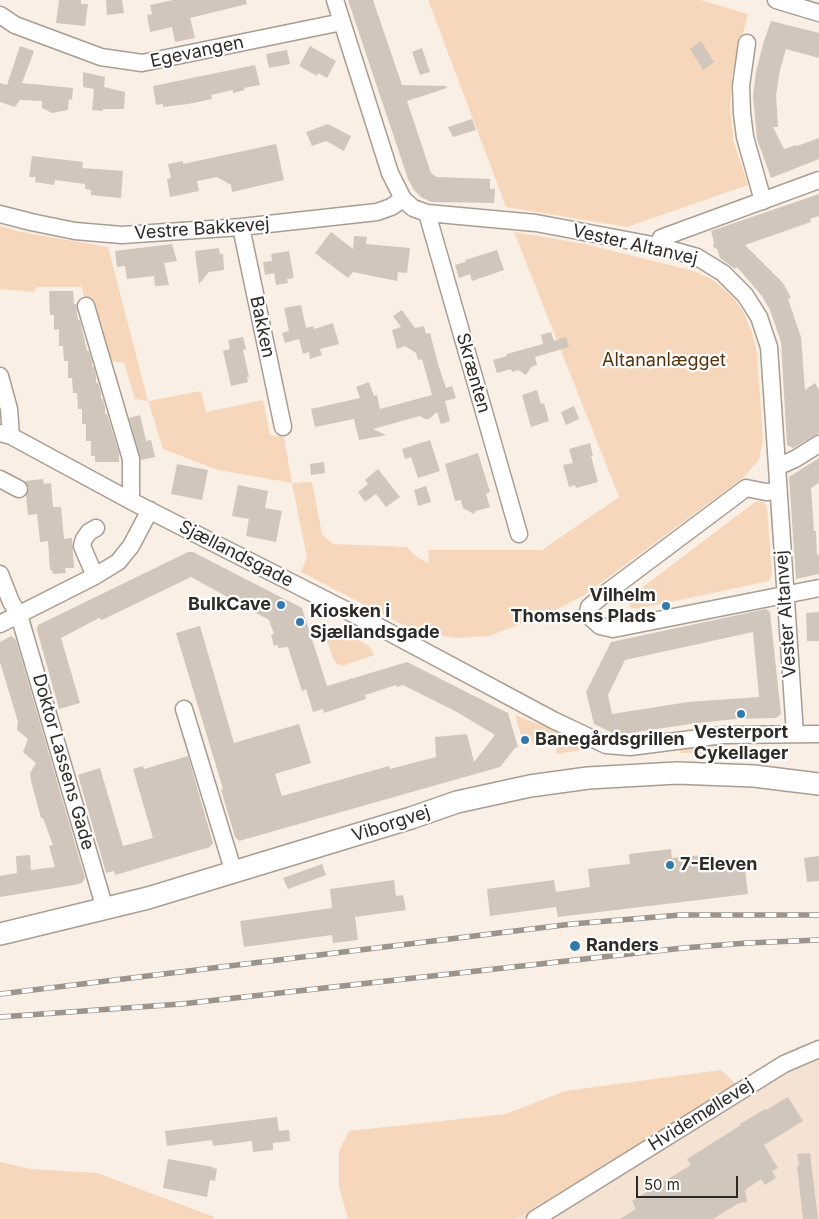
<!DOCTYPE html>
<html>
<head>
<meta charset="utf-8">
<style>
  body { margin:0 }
  #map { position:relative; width:819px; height:1219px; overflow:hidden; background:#faefe4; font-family:Inter,sans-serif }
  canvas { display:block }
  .scale { position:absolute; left:636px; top:1176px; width:102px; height:22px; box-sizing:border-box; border:2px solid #2e2a26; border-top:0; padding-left:6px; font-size:15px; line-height:18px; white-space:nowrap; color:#2e2a26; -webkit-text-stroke:4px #fefefe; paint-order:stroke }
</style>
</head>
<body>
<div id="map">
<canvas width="819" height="1219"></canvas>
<div class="scale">50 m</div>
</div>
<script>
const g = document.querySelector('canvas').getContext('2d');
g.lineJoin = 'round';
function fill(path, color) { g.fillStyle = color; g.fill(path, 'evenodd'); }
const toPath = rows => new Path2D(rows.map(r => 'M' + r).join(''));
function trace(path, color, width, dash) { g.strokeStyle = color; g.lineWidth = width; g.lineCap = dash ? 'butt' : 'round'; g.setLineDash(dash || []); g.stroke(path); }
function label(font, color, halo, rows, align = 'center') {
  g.font = font + ' Inter,sans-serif'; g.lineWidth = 4.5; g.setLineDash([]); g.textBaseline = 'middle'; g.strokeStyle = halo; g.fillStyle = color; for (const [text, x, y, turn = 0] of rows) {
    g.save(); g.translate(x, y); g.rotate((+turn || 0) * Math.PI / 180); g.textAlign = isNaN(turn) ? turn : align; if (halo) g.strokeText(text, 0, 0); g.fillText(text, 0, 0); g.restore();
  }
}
fill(toPath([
  [819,1041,819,1219,516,1219,797,1047]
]), '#f4e2d2');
fill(toPath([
  [428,0,700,0,748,14,732,76,730,109,734,143,748,185,627,227,506,207],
  [0,226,21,232,108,247,148,401,201,391,206,412,263,400,270,435,284,437,292,483,312,482,322,534,333,544,407,547,414,555,427,563,429,561,428,550,542,550,619,497,514,232,585,244,694,271,713,280,733,297,744,313,752,332,757,353,763,439,759,459,744,477,583,596,547,614,489,636,457,638,417,632,301,572,307,558,292,483,218,470,163,449,148,401,135,399,124,363,109,360,95,304,84,298,82,287,37,287,34,292,0,289],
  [759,501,764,502,767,507,772,574,769,581,642,608,637,609,630,607,629,603,631,596,755,502],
  [338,628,369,646,374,655,342,666,337,664,333,658,326,637,333,637],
  [515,715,563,734,555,743,554,740,533,745,530,736,522,739],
  [567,736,585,744,582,750,557,754,556,750],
  [713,745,719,745,724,754,680,753,681,748],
  [721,1070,736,1084,516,1219,348,1219,339,1187,339,1151,349,1131,506,1114,565,1091],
  [0,1162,31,1169,97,1173,214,1217,213,1219,0,1219]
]), '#f7d7bb');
fill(toPath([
  [59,0,81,0,81,4,88,4,85,26,56,23],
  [106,0,122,0,124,13,107,15],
  [173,0,246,0,247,4,190,18,195,38,175,42,172,27,150,32,147,15,152,14,150,5],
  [348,0,373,0,402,85,446,86,447,88,407,101,431,173,437,177,490,179,490,189,495,189,494,203,431,202,421,197,414,190,408,179],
  [771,21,819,33,819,58,786,49,780,70,776,95,778,127,773,127,784,149,796,145,797,146,819,138,819,159,771,178,757,139,753,96,756,72,763,44],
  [701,41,714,62,703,70,690,49],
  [20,46,34,51,22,83,73,88,72,100,69,99,68,110,52,113,42,108,42,101,20,100,15,107,0,102,0,83,7,85],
  [310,46,336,61,327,78,318,73,317,76,299,66],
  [422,48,430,72,420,75,412,52],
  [287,50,290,64,269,68,266,54],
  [255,65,260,85,244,88,245,90,233,93,233,90,211,95,212,99,188,104,163,107,163,104,156,105,153,86],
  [83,72,105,77,104,87,125,92,124,109,103,109,103,111,92,110,94,89,83,87],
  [472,119,476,130,453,137,448,127],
  [328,124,351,136,344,151,326,141,312,146,306,132],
  [276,144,284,180,232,192,231,185,217,177,197,181,199,191,170,197,167,179,171,178,168,164,183,161,183,164],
  [32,156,83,162,82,168,123,171,121,198,91,195,91,190,85,189,85,184,55,180,54,185,35,182,36,177,29,177],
  [819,194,819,216,810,219,811,222,745,245,783,283,791,298,788,299,801,337,805,390,815,383,819,390,819,433,793,448,787,445,781,342,770,310,762,296,737,267,735,269,720,258,717,249,713,247,714,242,711,231],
  [331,232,353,249,354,236,367,237,366,244,410,248,407,273,398,272,397,281,353,272,348,278,315,253],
  [172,244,177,261,164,263,169,285,155,286,154,276,127,279,125,266,117,267,115,251],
  [219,248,220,254,223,254,224,270,209,272,199,284,195,251],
  [497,250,504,270,472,281,470,274,459,278,455,265,466,262,465,260],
  [289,251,294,278,287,279,288,283,276,285,274,273,265,275,263,262,272,261,271,254],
  [49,291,73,291,74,304,76,304,78,320,80,320,87,351,89,351,92,361,92,367,94,367,96,376,96,383,98,383,101,392,101,399,103,399,105,407,105,414,107,414,119,453,119,462,95,462,95,456,91,456,91,441,86,441,86,424,82,424,82,409,78,409,77,393,73,393,72,378,68,378,68,361,64,361,63,346,59,346,59,329,54,330,54,315,50,315],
  [301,305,306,328,313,326,314,329,333,323,339,344,320,349,322,355,310,359,309,352,303,354,299,339,285,343,282,333,289,331,284,308],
  [402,310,415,328,424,326,426,334,430,333,438,364,446,388,452,386,456,398,445,401,450,421,441,424,437,412,429,419,425,419,420,416,373,429,386,435,359,440,354,419,315,427,311,409,360,398,356,387,369,382,374,396,377,395,380,409,432,395,422,359,418,360,416,353,405,346,397,349,392,330,401,327,393,316],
  [551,332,554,341,566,337,569,347,535,357,537,365,531,367,526,375,518,370,512,372,511,369,497,373,493,360,507,356,507,354,543,344,541,335],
  [243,337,246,349,243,350,249,377,247,377,248,382,231,386,223,351,230,349,228,340],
  [537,390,541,404,544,403,549,421,531,427,522,395],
  [574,406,579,419,566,425,561,412],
  [140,415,146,441,151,440,155,457,141,460,129,418],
  [430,440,440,471,418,478,411,457,405,459,402,449],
  [590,443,593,456,591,456,598,482,576,488,575,485,569,487,563,465,573,463,569,449],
  [478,453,490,492,486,494,490,507,476,511,474,514,463,508,461,500,455,501,445,464],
  [819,458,819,483,811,488,814,531,816,531,817,555,819,554,819,574,796,579,789,477],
  [324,462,325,473,311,475,310,464],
  [177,464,208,470,202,500,171,494],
  [378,469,400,497,386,507,376,494,365,502,358,492,368,484,365,480],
  [43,479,44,484,51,483,53,507,61,507,64,539,72,538,74,568,65,568,66,573,53,574,52,570,50,570,48,541,40,542,37,514,28,515,26,495,29,488,25,481],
  [238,485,268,491,265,508,282,511,276,542,246,536,249,519,232,516],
  [426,486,431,502,418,506,414,490],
  [188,552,193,552,302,608,327,686,407,662,508,713,518,747,515,748,500,767,239,841,235,837,221,790,223,789,176,633,200,626,234,743,299,724,311,763,275,774,282,796,389,766,390,769,436,757,435,737,467,734,474,762,495,735,457,712,403,685,397,687,396,685,365,695,366,699,324,713,323,709,313,712,306,689,302,691,288,647,278,648,278,645,274,646,271,635,274,634,269,620,191,577,102,620,99,618,61,638,80,703,59,709,37,630,38,625],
  [766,609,770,612,781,714,776,718,736,719,697,723,617,735,594,724,586,692,611,642],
  [753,632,759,697,688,702,612,714,608,695,625,660],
  [819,612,819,641,807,641,806,613],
  [11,636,16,640,85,878,82,883,74,885,0,897,0,876,17,873,16,856,30,855,31,870,55,867,49,846,53,845,43,818,41,818,31,781,30,773,36,763,23,752,28,739,17,730,18,722,0,662,0,642],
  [188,756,213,843,210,847,115,875,114,871,106,873,78,775,100,768,123,846,153,838,133,769,143,766,144,769],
  [671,849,672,858,713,854,714,865,744,861,748,894,558,917,556,907,490,916,487,889,554,880,556,892,590,887,588,869,630,864,629,854],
  [819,856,819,881,807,882,804,858],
  [322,864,326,875,288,889,283,878],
  [394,880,396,896,403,895,406,910,355,917,358,940,333,943,332,935,244,947,240,921,332,908,330,889],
  [788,1097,803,1121,764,1145,778,1168,772,1171,776,1178,765,1185,761,1179,745,1190,747,1202,739,1203,713,1219,620,1219,636,1209,632,1201,691,1165,687,1159,741,1125,740,1124,765,1109,766,1110],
  [277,1117,279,1131,289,1130,290,1141,273,1143,273,1150,253,1152,252,1141,213,1146,212,1140,167,1146,165,1131],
  [810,1153,818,1219,803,1219,797,1166,799,1166,797,1154],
  [168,1159,213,1167,213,1168,217,1169,215,1181,210,1180,207,1197,163,1188]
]), '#d1c6bc');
const minor = toPath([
  [335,0,390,173,403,199,413,208,427,213,536,223,658,246,697,257,723,273,745,295,759,317,769,347,795,734],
  [776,0,819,13],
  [0,15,15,25,101,57,142,63,342,22],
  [747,43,741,86,742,113,745,137,763,201],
  [427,213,519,534],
  [0,214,31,222,75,231,122,235,241,227,377,212,391,207,403,199],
  [241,227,283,427],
  [658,246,661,238,819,180],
  [86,306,131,459,131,501],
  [0,376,9,409,11,436],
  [0,433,11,436,131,501,383,629,553,720,606,745,630,747,723,735,819,734],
  [777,467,795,459,819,444],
  [0,479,19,489],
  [778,491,766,492,746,488,602,596,589,607,588,612,590,617,600,626,613,629,819,588],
  [0,574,11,602,19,615,105,909],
  [95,576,82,546,84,539,89,532,96,528],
  [0,624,95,576,118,562,131,546,150,510],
  [184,709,234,873],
  [535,1219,784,1064,819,1049]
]);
const major = toPath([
  [0,934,148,898,411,818,457,802,530,786,588,778,677,773,754,776,819,784]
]);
trace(minor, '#a89d93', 19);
trace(major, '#a89d93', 24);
trace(minor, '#fff', 16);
trace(major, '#fff', 21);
const rail = toPath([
  [0,994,572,924,680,915,819,915],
  [0,1017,181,1004,683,948,747,943,819,940]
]);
trace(rail, '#9b938c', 5.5);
trace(rail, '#fefefe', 4, [11]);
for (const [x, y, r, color] of [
  [281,605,5,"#3379ae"],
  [666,606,5,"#3379ae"],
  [300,622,5,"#3379ae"],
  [741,714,5,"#3379ae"],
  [525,740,5,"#3379ae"],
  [670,865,5,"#3379ae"],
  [575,946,6,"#3379ae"]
]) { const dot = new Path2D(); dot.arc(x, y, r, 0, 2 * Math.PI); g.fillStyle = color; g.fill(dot); trace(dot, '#fefefe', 2); }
label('18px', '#2e2a26', '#fefefe', [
  ["Egevangen",197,52,-12],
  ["Vestre Bakkevej",202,229,-4],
  ["Vester Altanvej",635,245,13],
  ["Bakken",262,327,78],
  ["Skrænten",473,373,74],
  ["Sjællandsgade",236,554,27],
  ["Vester Altanvej",786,614,-94],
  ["Doktor Lassens Gade",63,762,74],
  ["Viborgvej",391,824,-18],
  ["Hvidemøllevej",701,1115,-32]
]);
label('18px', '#563208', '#fefefe', [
  ["Altananlægget",664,361]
]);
label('bold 18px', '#2e2a26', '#fefefe', [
  ["Vilhelm",656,596,"right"],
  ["Thomsens Plads",656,617,"right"],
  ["BulkCave",271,605,"right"],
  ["Kiosken i",310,612],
  ["Sjællandsgade",310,633],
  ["Vesterport",741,733,"center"],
  ["Cykellager",741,754,"center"],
  ["Banegårdsgrillen",535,740],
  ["7-Eleven",680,865],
  ["Randers",586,946]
], 'left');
</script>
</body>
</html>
